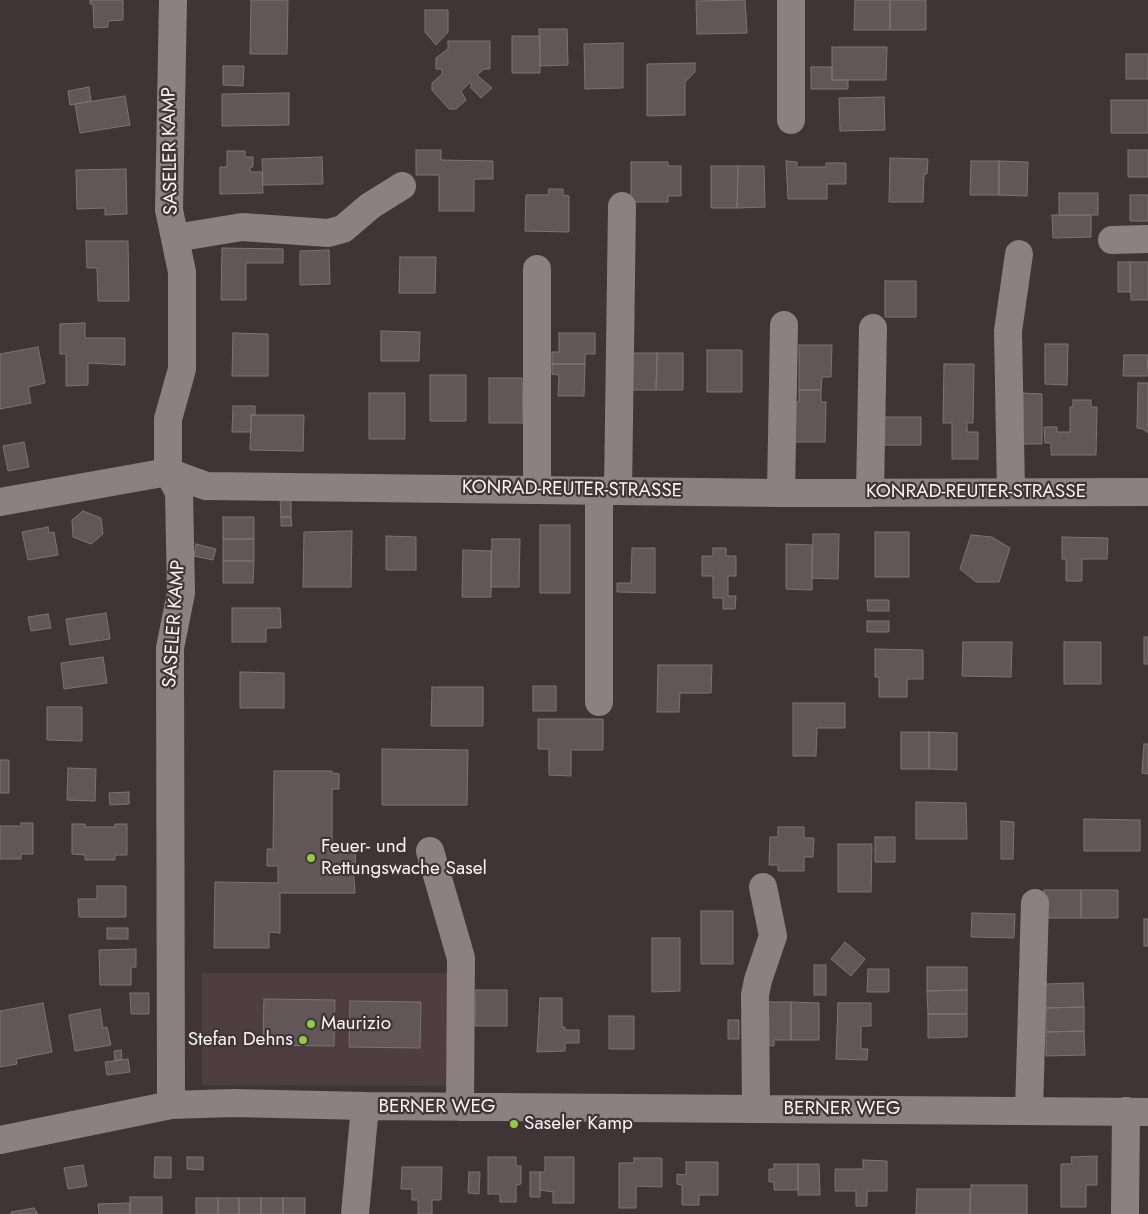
<!DOCTYPE html>
<style>
body{margin:0}
canvas{display:block;background:#3f3436}
</style>
<canvas width="1148" height="1214"></canvas>
<script>
const ctx = document.querySelector('canvas').getContext('2d');
ctx.lineJoin = 'round';
function fill(path, color) { ctx.fillStyle = color; ctx.fill(path, 'evenodd'); }
const toPath = rows => new Path2D(rows.map(r => 'M' + r).join(''));
function strokePath(path, color, width, dash) { ctx.strokeStyle = color; ctx.lineWidth = width; ctx.lineCap = dash ? 'butt' : 'round'; ctx.setLineDash(dash || []); ctx.stroke(path); }
function drawText(font, color, halo, rows, align = 'center') {
  ctx.font = font + ' Jost,sans-serif'; ctx.lineWidth = 4.5; ctx.setLineDash([]); ctx.textBaseline = 'middle'; ctx.strokeStyle = halo; ctx.fillStyle = color; for (const [text, x, y, turn = 0] of rows) {
    ctx.save(); ctx.translate(x, y); ctx.rotate((+turn || 0) * Math.PI / 180); ctx.textAlign = isNaN(turn) ? turn : align; if (halo) ctx.strokeText(text, 0, 0); ctx.fillText(text, 0, 0); ctx.restore();
  }
}
const built = toPath([
 [202,973,470,973,470,1086,202,1085]
]);
const building = toPath([
 [90,0,123,0,123,20,108,21,108,27,94,28,93,4,90,4,90,0],
 [251,0,288,0,287,54,250,54,251,0],
 [745,0,747,33,697,34,696,1,745,0],
 [855,0,890,0,890,30,854,30,855,0],
 [890,0,926,0,926,30,890,30,890,0],
 [425,10,448,10,448,32,436,45,425,32,425,10],
 [539,29,567,29,568,65,540,66,539,29],
 [512,36,540,36,540,73,512,73,512,36],
 [448,41,490,41,490,69,484,69,477,75,492,88,481,98,470,87,472,85,470,83,461,91,466,100,456,109,449,109,432,90,432,83,442,74,442,69,436,69,436,58,448,49,448,41],
 [623,43,623,88,585,89,584,44,623,43],
 [832,47,887,47,886,80,832,80,832,47],
 [1126,54,1148,54,1148,79,1126,79,1126,54],
 [695,63,695,72,685,82,685,115,647,116,647,64,695,63],
 [223,66,244,66,243,86,223,85,223,66],
 [811,67,832,67,832,80,848,80,848,89,811,89,811,67],
 [89,87,91,101,70,105,68,91,89,87],
 [289,93,289,125,222,126,222,94,289,93],
 [125,96,130,125,80,133,75,104,125,96],
 [884,97,885,130,840,131,839,98,884,97],
 [1111,100,1148,100,1148,133,1111,133,1111,100],
 [416,150,441,150,441,160,493,161,493,179,474,179,474,211,439,211,439,175,416,175,416,150],
 [1128,150,1148,150,1148,177,1128,177,1128,150],
 [227,151,245,151,245,157,253,157,253,167,250,167,250,172,262,172,263,193,220,194,220,167,227,167,227,151],
 [322,157,323,184,263,185,262,159,322,157],
 [890,158,928,159,927,174,924,174,923,202,889,202,890,158],
 [786,161,797,162,797,167,826,167,826,163,846,163,846,184,827,184,827,199,788,199,786,161],
 [971,161,999,161,999,195,970,195,971,161],
 [999,161,1028,162,1027,196,999,195,999,161],
 [631,162,668,162,668,166,681,166,681,196,668,196,668,202,631,202,631,162],
 [711,166,738,166,737,208,711,208,711,166],
 [738,166,764,166,765,207,737,208,738,166],
 [126,169,127,214,105,215,105,208,77,209,76,170,126,169],
 [549,189,563,189,563,195,569,196,569,232,525,231,526,195,548,195,549,189],
 [1059,193,1098,193,1098,215,1059,215,1059,193],
 [1130,195,1148,195,1148,221,1130,221,1130,195],
 [1052,215,1091,215,1091,237,1053,238,1052,215],
 [86,241,128,241,129,301,98,301,97,268,87,268,86,241],
 [222,248,283,249,283,263,246,263,246,300,221,300,222,248],
 [329,250,330,284,300,285,300,251,329,250],
 [400,257,436,257,435,293,399,293,400,257],
 [1118,262,1130,262,1130,292,1118,292,1118,262],
 [1130,262,1148,262,1148,300,1131,300,1130,262],
 [885,281,916,281,916,317,885,317,885,281],
 [85,323,85,338,125,338,125,365,88,363,88,385,66,386,66,354,60,354,60,324,85,323],
 [381,331,420,332,419,361,381,361,381,331],
 [233,333,268,334,268,376,232,376,233,333],
 [559,333,595,333,595,354,585,354,585,364,552,364,552,352,559,352,559,333],
 [1045,344,1068,344,1067,385,1045,384,1045,344],
 [799,345,832,345,831,377,822,377,821,390,799,390,799,345],
 [38,347,45,383,28,387,31,403,0,409,0,354,38,347],
 [707,350,742,350,742,392,707,392,707,350],
 [630,353,657,353,656,390,630,390,630,353],
 [657,353,683,353,683,390,656,390,657,353],
 [1124,355,1148,355,1147,376,1123,376,1124,355],
 [552,364,585,364,584,396,558,396,559,375,552,374,552,364],
 [944,364,974,364,973,423,967,423,967,432,978,432,978,459,952,459,952,423,943,423,944,364],
 [430,375,466,375,466,421,430,421,430,375],
 [489,378,522,378,523,423,489,423,489,378],
 [1138,383,1148,383,1148,433,1143,429,1137,428,1138,383],
 [799,390,821,390,821,402,826,402,825,442,789,442,789,402,799,402,799,390],
 [369,393,405,393,405,439,369,439,369,393],
 [1023,393,1042,394,1042,444,1023,444,1023,393],
 [1073,400,1091,400,1091,407,1097,407,1096,455,1051,455,1051,443,1045,443,1044,427,1057,427,1057,432,1070,432,1070,407,1073,407,1073,400],
 [233,406,255,406,255,415,251,415,251,432,232,432,233,406],
 [251,415,304,415,303,451,250,450,251,415],
 [880,417,921,417,921,445,879,445,880,417],
 [24,442,29,467,8,471,3,446,24,442],
 [280,497,291,497,291,517,281,517,280,497],
 [83,511,101,518,103,534,91,544,73,537,72,520,83,511],
 [223,517,254,517,254,539,223,539,223,517],
 [281,517,291,517,292,526,281,526,281,517],
 [540,525,570,525,570,593,540,593,540,525],
 [48,527,49,533,54,532,58,555,28,560,22,532,48,527],
 [352,531,351,587,303,587,304,532,352,531],
 [875,532,909,532,909,577,875,577,875,532],
 [813,534,839,534,838,579,812,578,813,534],
 [971,535,992,537,1010,548,999,582,976,582,960,569,971,535],
 [386,536,416,537,416,570,386,570,386,536],
 [1062,537,1108,538,1107,559,1082,559,1082,581,1066,581,1066,559,1062,559,1062,537],
 [223,539,254,539,254,561,223,561,223,539],
 [492,539,520,539,519,587,491,587,492,539],
 [196,544,216,549,213,560,194,556,196,544],
 [786,544,812,545,812,590,786,589,786,544],
 [632,548,655,548,655,593,617,592,617,583,631,583,632,548],
 [713,548,726,548,726,556,736,556,736,576,728,576,728,596,736,596,735,609,723,609,723,598,713,598,713,576,702,576,702,556,713,556,713,548],
 [463,550,491,551,491,597,462,597,463,550],
 [223,561,254,561,253,583,223,583,223,561],
 [867,600,889,600,889,611,868,611,867,600],
 [232,608,280,608,281,628,266,628,266,642,232,642,232,608],
 [106,613,110,639,70,645,66,619,106,613],
 [48,614,51,628,31,631,28,617,48,614],
 [867,621,889,621,889,632,867,632,867,621],
 [1144,637,1148,637,1148,664,1144,664,1144,637],
 [963,642,1012,642,1011,677,962,676,963,642],
 [1064,642,1101,642,1101,684,1064,684,1064,642],
 [875,649,923,650,923,679,907,679,907,697,879,697,879,677,875,677,875,649],
 [103,657,107,683,64,689,61,663,103,657],
 [658,665,712,665,711,693,680,693,679,712,657,712,658,665],
 [240,672,284,673,284,708,240,708,240,672],
 [533,686,556,686,556,711,533,711,533,686],
 [432,687,483,687,483,726,431,726,432,687],
 [793,703,845,703,845,728,817,728,816,756,793,756,793,703],
 [47,707,82,707,82,741,47,740,47,707],
 [538,719,603,719,603,750,571,750,571,776,549,775,549,749,538,749,538,719],
 [901,732,929,732,929,769,901,769,901,732],
 [929,732,957,733,957,770,929,769,929,732],
 [1144,744,1148,744,1148,774,1142,773,1144,744],
 [382,749,468,750,467,805,382,805,382,749],
 [0,760,9,760,9,793,0,793,0,760],
 [68,768,96,769,95,801,67,800,68,768],
 [274,771,332,771,332,773,339,774,339,789,332,789,332,847,345,850,345,847,356,847,355,866,353,866,355,893,280,893,280,933,269,932,269,948,214,948,215,882,278,883,278,866,267,866,267,849,273,849,274,771],
 [129,792,129,804,110,805,109,793,129,792],
 [916,802,966,803,967,839,916,839,916,802],
 [1084,819,1140,820,1140,851,1084,851,1084,819],
 [1001,821,1014,822,1013,859,1001,859,1001,821],
 [21,823,33,823,33,854,21,854,21,859,0,859,0,826,21,826,21,823],
 [72,824,85,824,85,827,115,827,115,824,127,824,127,855,115,855,115,860,85,860,85,855,72,854,72,824],
 [778,827,804,827,804,838,814,838,813,857,804,857,804,871,778,871,778,865,769,865,770,837,778,837,778,827],
 [875,837,895,837,895,862,875,862,875,837],
 [838,844,872,844,871,892,838,892,838,844],
 [97,886,126,886,126,917,79,917,78,899,97,899,97,886],
 [1044,890,1081,890,1081,918,1044,918,1044,890],
 [1081,890,1118,890,1118,918,1081,918,1081,890],
 [701,911,733,911,733,964,701,964,701,911],
 [972,913,1015,914,1014,938,971,937,972,913],
 [1144,919,1148,919,1148,946,1144,946,1144,919],
 [107,928,128,928,128,939,107,939,107,928],
 [652,938,680,938,680,991,652,992,652,938],
 [845,942,865,959,851,976,831,959,845,942],
 [136,949,136,967,131,967,131,985,100,985,99,950,136,949],
 [814,965,826,965,826,995,814,995,814,965],
 [927,967,967,967,967,990,927,991,927,967],
 [868,969,889,969,889,992,867,992,868,969],
 [1083,983,1084,1007,1046,1008,1045,984,1083,983],
 [476,990,507,990,507,1026,475,1026,476,990],
 [967,990,967,1014,928,1014,927,991,967,990],
 [130,993,149,993,149,1014,131,1014,130,993],
 [540,998,562,998,562,1027,565,1027,565,1030,579,1030,579,1043,565,1043,565,1051,537,1052,540,998],
 [264,999,335,1000,334,1046,263,1045,264,999],
 [350,1001,421,1002,420,1048,349,1047,350,1001],
 [764,1002,791,1002,791,1040,774,1040,774,1046,764,1045,764,1002],
 [791,1002,819,1003,819,1040,791,1040,791,1002],
 [43,1003,52,1052,16,1059,17,1064,0,1067,0,1011,43,1003],
 [838,1003,871,1003,871,1026,861,1026,861,1049,868,1049,867,1060,836,1059,838,1003],
 [1084,1007,1084,1031,1046,1032,1046,1008,1084,1007],
 [100,1009,103,1028,107,1027,111,1045,75,1051,69,1015,100,1009],
 [928,1014,967,1014,967,1037,928,1038,928,1014],
 [609,1016,634,1016,634,1049,609,1049,609,1016],
 [728,1020,739,1020,739,1039,728,1039,728,1020],
 [1084,1031,1085,1055,1046,1056,1046,1032,1084,1031],
 [121,1050,122,1060,115,1060,114,1051,121,1050],
 [128,1059,130,1072,107,1075,105,1062,128,1059],
 [1097,1156,1097,1185,1086,1185,1086,1207,1061,1207,1061,1164,1072,1164,1071,1157,1097,1156],
 [155,1157,171,1157,171,1178,154,1178,155,1157],
 [187,1157,203,1157,203,1170,187,1169,187,1157],
 [488,1157,516,1157,516,1166,521,1166,521,1184,516,1185,516,1202,500,1202,500,1194,488,1194,488,1157],
 [545,1157,574,1157,574,1203,553,1203,553,1192,540,1190,540,1172,545,1172,545,1157],
 [634,1158,662,1158,662,1187,636,1186,636,1208,619,1208,619,1163,634,1163,634,1158],
 [863,1160,887,1161,887,1191,867,1191,867,1206,856,1206,856,1191,835,1191,835,1169,863,1169,863,1160],
 [686,1162,718,1162,718,1195,699,1195,699,1205,682,1205,682,1185,677,1184,677,1174,686,1175,686,1162],
 [774,1164,798,1164,798,1190,774,1190,774,1182,769,1182,769,1169,774,1169,774,1164],
 [798,1164,819,1164,820,1195,798,1195,798,1164],
 [83,1165,87,1186,68,1189,64,1168,83,1165],
 [402,1167,442,1167,441,1200,432,1200,432,1214,418,1214,418,1200,412,1200,412,1189,401,1189,402,1167],
 [469,1172,480,1172,479,1194,468,1193,469,1172],
 [530,1172,540,1172,540,1197,530,1197,530,1172],
 [971,1185,1027,1185,1027,1214,970,1214,971,1185],
 [917,1189,970,1189,970,1214,916,1214,917,1189],
 [130,1197,162,1197,162,1214,130,1214,130,1197],
 [196,1198,218,1198,218,1214,196,1214,196,1198],
 [218,1198,239,1198,239,1214,218,1214,218,1198],
 [239,1198,261,1198,261,1214,239,1214,239,1198],
 [261,1198,283,1198,283,1214,261,1214,261,1198],
 [283,1198,305,1198,305,1214,283,1214,283,1198],
 [130,1203,130,1214,99,1214,98,1204,130,1203],
 [34,1208,38,1214,11,1214,11,1212,34,1208]
]);
const minor = toPath([
 [791,120,791,0],
 [175,238,242,227,328,233,343,229,370,206,402,186],
 [1112,240,1148,239],
 [537,490,537,269],
 [599,491,599,702],
 [618,491,622,206],
 [1011,492,1008,331,1019,254],
 [781,493,784,325],
 [870,493,873,328],
 [0,502,168,472,206,486,781,493,1148,492],
 [430,851,461,958,460,1107],
 [171,1105,170,648,181,593,179,492,168,472,168,419,182,369,182,272,169,210,173,0],
 [756,1109,755,995,758,980,773,936,763,887],
 [1029,1111,1035,903],
 [0,1140,171,1105,233,1103,365,1106,1148,1112],
 [355,1214,365,1106],
 [1125,1214,1126,1111]
]);
const markers = [
 [311,858,5,"#90cd40"],
 [311,1024,5,"#90cd40"],
 [303,1040,5,"#90cd40"],
 [514,1124,5,"#90cd40"]
];
const streetNames = [
 ["SASELER KAMP",171,151,-91],
 ["KONRAD-REUTER-STRASSE",572,490,1],
 ["KONRAD-REUTER-STRASSE",976,492],
 ["SASELER KAMP",175,624,-86],
 ["BERNER WEG",437,1107],
 ["BERNER WEG",842,1109]
];
const poiNames = [
 ["Feuer- und",321,847],
 ["Rettungswache Sasel",321,869],
 ["Maurizio",321,1024],
 ["Stefan Dehns",293,1040,"right"],
 ["Saseler Kamp",524,1124]
];
fill(built, '#4e3d41');
fill(building, '#625658');
strokePath(building, '#7f7275', 1);
strokePath(minor, '#8c8082', 28);
for (const [x, y, r, color] of markers) { const dot = new Path2D(); dot.arc(x, y, r, 0, 2 * Math.PI); ctx.fillStyle = color; ctx.fill(dot); strokePath(dot, '#3f3436', 2); }
drawText('19px', '#faf2f4', '#3f3436', streetNames);
drawText('19px', '#faf2f4', '#3f3436', poiNames, 'left');
</script>
